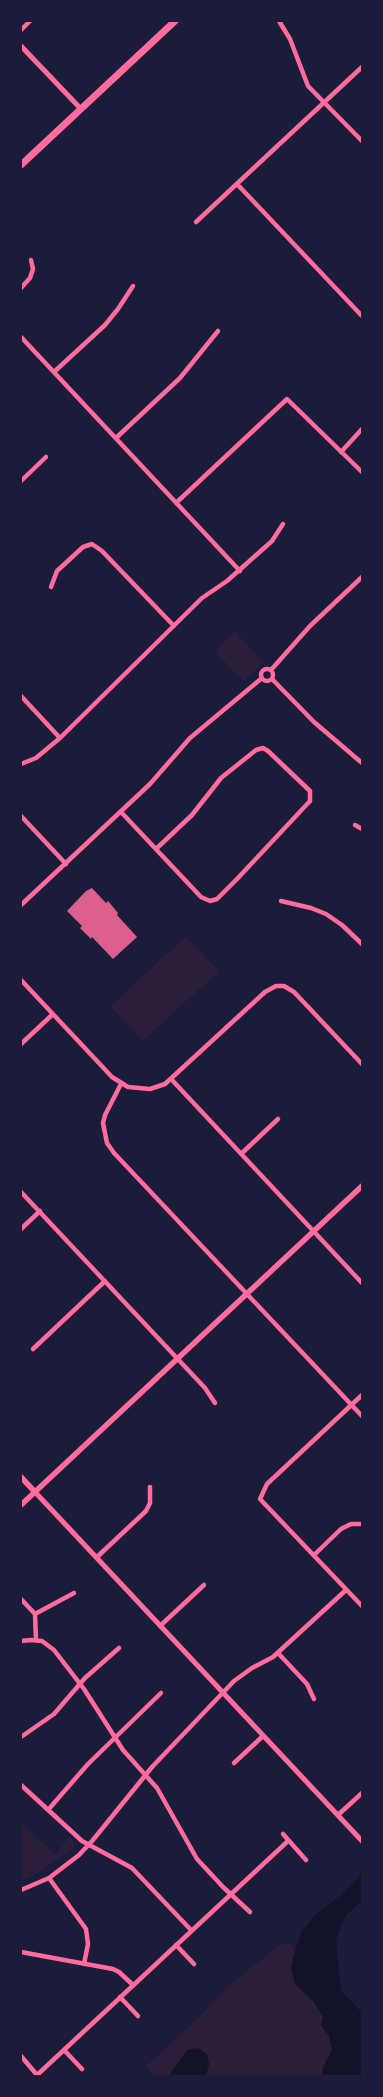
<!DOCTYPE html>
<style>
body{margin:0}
#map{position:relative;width:383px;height:2097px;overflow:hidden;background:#1b1b3a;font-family:"Public Sans",sans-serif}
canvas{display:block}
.frame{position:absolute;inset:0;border:22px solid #1b1b3a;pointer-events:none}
</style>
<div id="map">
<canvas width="383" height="2097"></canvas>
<div class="frame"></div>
</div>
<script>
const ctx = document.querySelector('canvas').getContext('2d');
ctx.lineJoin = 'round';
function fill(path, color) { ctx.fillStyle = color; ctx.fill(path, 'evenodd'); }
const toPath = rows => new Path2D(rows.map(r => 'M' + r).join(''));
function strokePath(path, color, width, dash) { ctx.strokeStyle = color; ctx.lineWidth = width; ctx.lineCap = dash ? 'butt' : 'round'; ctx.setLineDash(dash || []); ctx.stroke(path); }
const green = toPath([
 [235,631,264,662,243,681,215,651],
 [186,936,219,971,143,1041,110,1006],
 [21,1822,55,1855,69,1837,77,1845,38,1873,21,1881],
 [290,1943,362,2026,362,2076,153,2076,146,2066,199,2017,224,1990,279,1945]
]);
const water = toPath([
 [362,1873,362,1901,345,1916,336,1940,340,1984,342,1992,362,2013,362,2076,322,2076,323,2067,332,2050,329,2036,321,2025,323,2017,314,2002,295,1984,291,1968,294,1955,301,1932,318,1912,337,1898],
 [198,2048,207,2054,209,2064,206,2076,171,2076,170,2074,187,2050]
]);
const building = toPath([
 [92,888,106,903,108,901,118,913,117,915,137,937,113,959,92,937,91,939,80,928,82,926,67,911,86,891]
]);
const minor = toPath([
 [279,21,290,39,308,86,362,141],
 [21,30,30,21],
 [237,184,362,316],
 [196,222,362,67],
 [21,288,30,278,33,269,31,260],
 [21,337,240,571],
 [54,372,105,325,118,309,133,286],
 [116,438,180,378,218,331],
 [341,452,362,429],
 [21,481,46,457],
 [176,503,287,399,362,472],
 [51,587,57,571,83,547,92,544,102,551,174,626],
 '261 675a6 6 0 1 1 12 0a6 6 0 1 1-12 0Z',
 [271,670,310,626,362,577],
 [272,679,314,722,362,763],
 [21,696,60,738],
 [21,764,36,758,60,738,202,598,227,581,272,541,283,524],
 [121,812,201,897,210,901,217,899,237,879,310,801,310,791,268,751,263,748,256,750,221,778,192,815,156,849],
 [21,816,66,864],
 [355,825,362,829],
 [281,901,311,908,326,914,342,925,362,944],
 [21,905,150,784,190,738,262,678],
 [21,980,112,1077,128,1087,150,1089,165,1084,265,992,276,986,284,986,294,992,362,1064],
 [21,1044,53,1014],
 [172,1080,362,1283],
 [121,1084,105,1115,103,1123,107,1143,114,1153,362,1416],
 [241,1154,278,1119],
 [21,1192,205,1388,215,1403],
 [21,1229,40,1211],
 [33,1349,105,1281],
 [362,1395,267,1484,260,1499,362,1606],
 [314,1555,341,1529,351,1524,362,1524],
 [97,1557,146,1511,150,1503,150,1487],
 [21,1599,35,1614,36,1640],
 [35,1614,74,1593],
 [160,1626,204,1585],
 [21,1641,31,1640,42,1641,54,1650,84,1689,123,1750,157,1788,197,1859,223,1887,250,1912],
 [278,1653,307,1684,314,1699],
 [21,1737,54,1714,85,1678,119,1648],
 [234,1763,263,1736],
 [21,1785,82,1841,132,1868,191,1930],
 [48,1810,88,1764,161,1693],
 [338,1815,362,1793],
 [283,1834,306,1860],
 [49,1878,86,1929,88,1944,84,1964],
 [21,1890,49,1878,79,1855,93,1840,152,1767,234,1681,252,1668,273,1657,346,1590],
 [176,1945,194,1964],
 [21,1952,113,1969,119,1972,133,1985],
 [120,1997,138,2016],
 [64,2050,82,2069],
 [21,2056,37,2075],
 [36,2076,288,1841]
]);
const tertiary = toPath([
 [21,46,81,109],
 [35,1492,362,1841]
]);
const secondary = toPath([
 [21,1477,35,1492],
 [21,1505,362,1186]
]);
const primary = toPath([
 [21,165,175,21]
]);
fill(green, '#2a1e3b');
fill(water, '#12122b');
fill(building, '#dd5f8e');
strokePath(minor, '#ff6b9d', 4.5);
strokePath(tertiary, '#ff6b9d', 5);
strokePath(secondary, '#ff6b9d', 5.5);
strokePath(primary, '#ff6b9d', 7);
</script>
